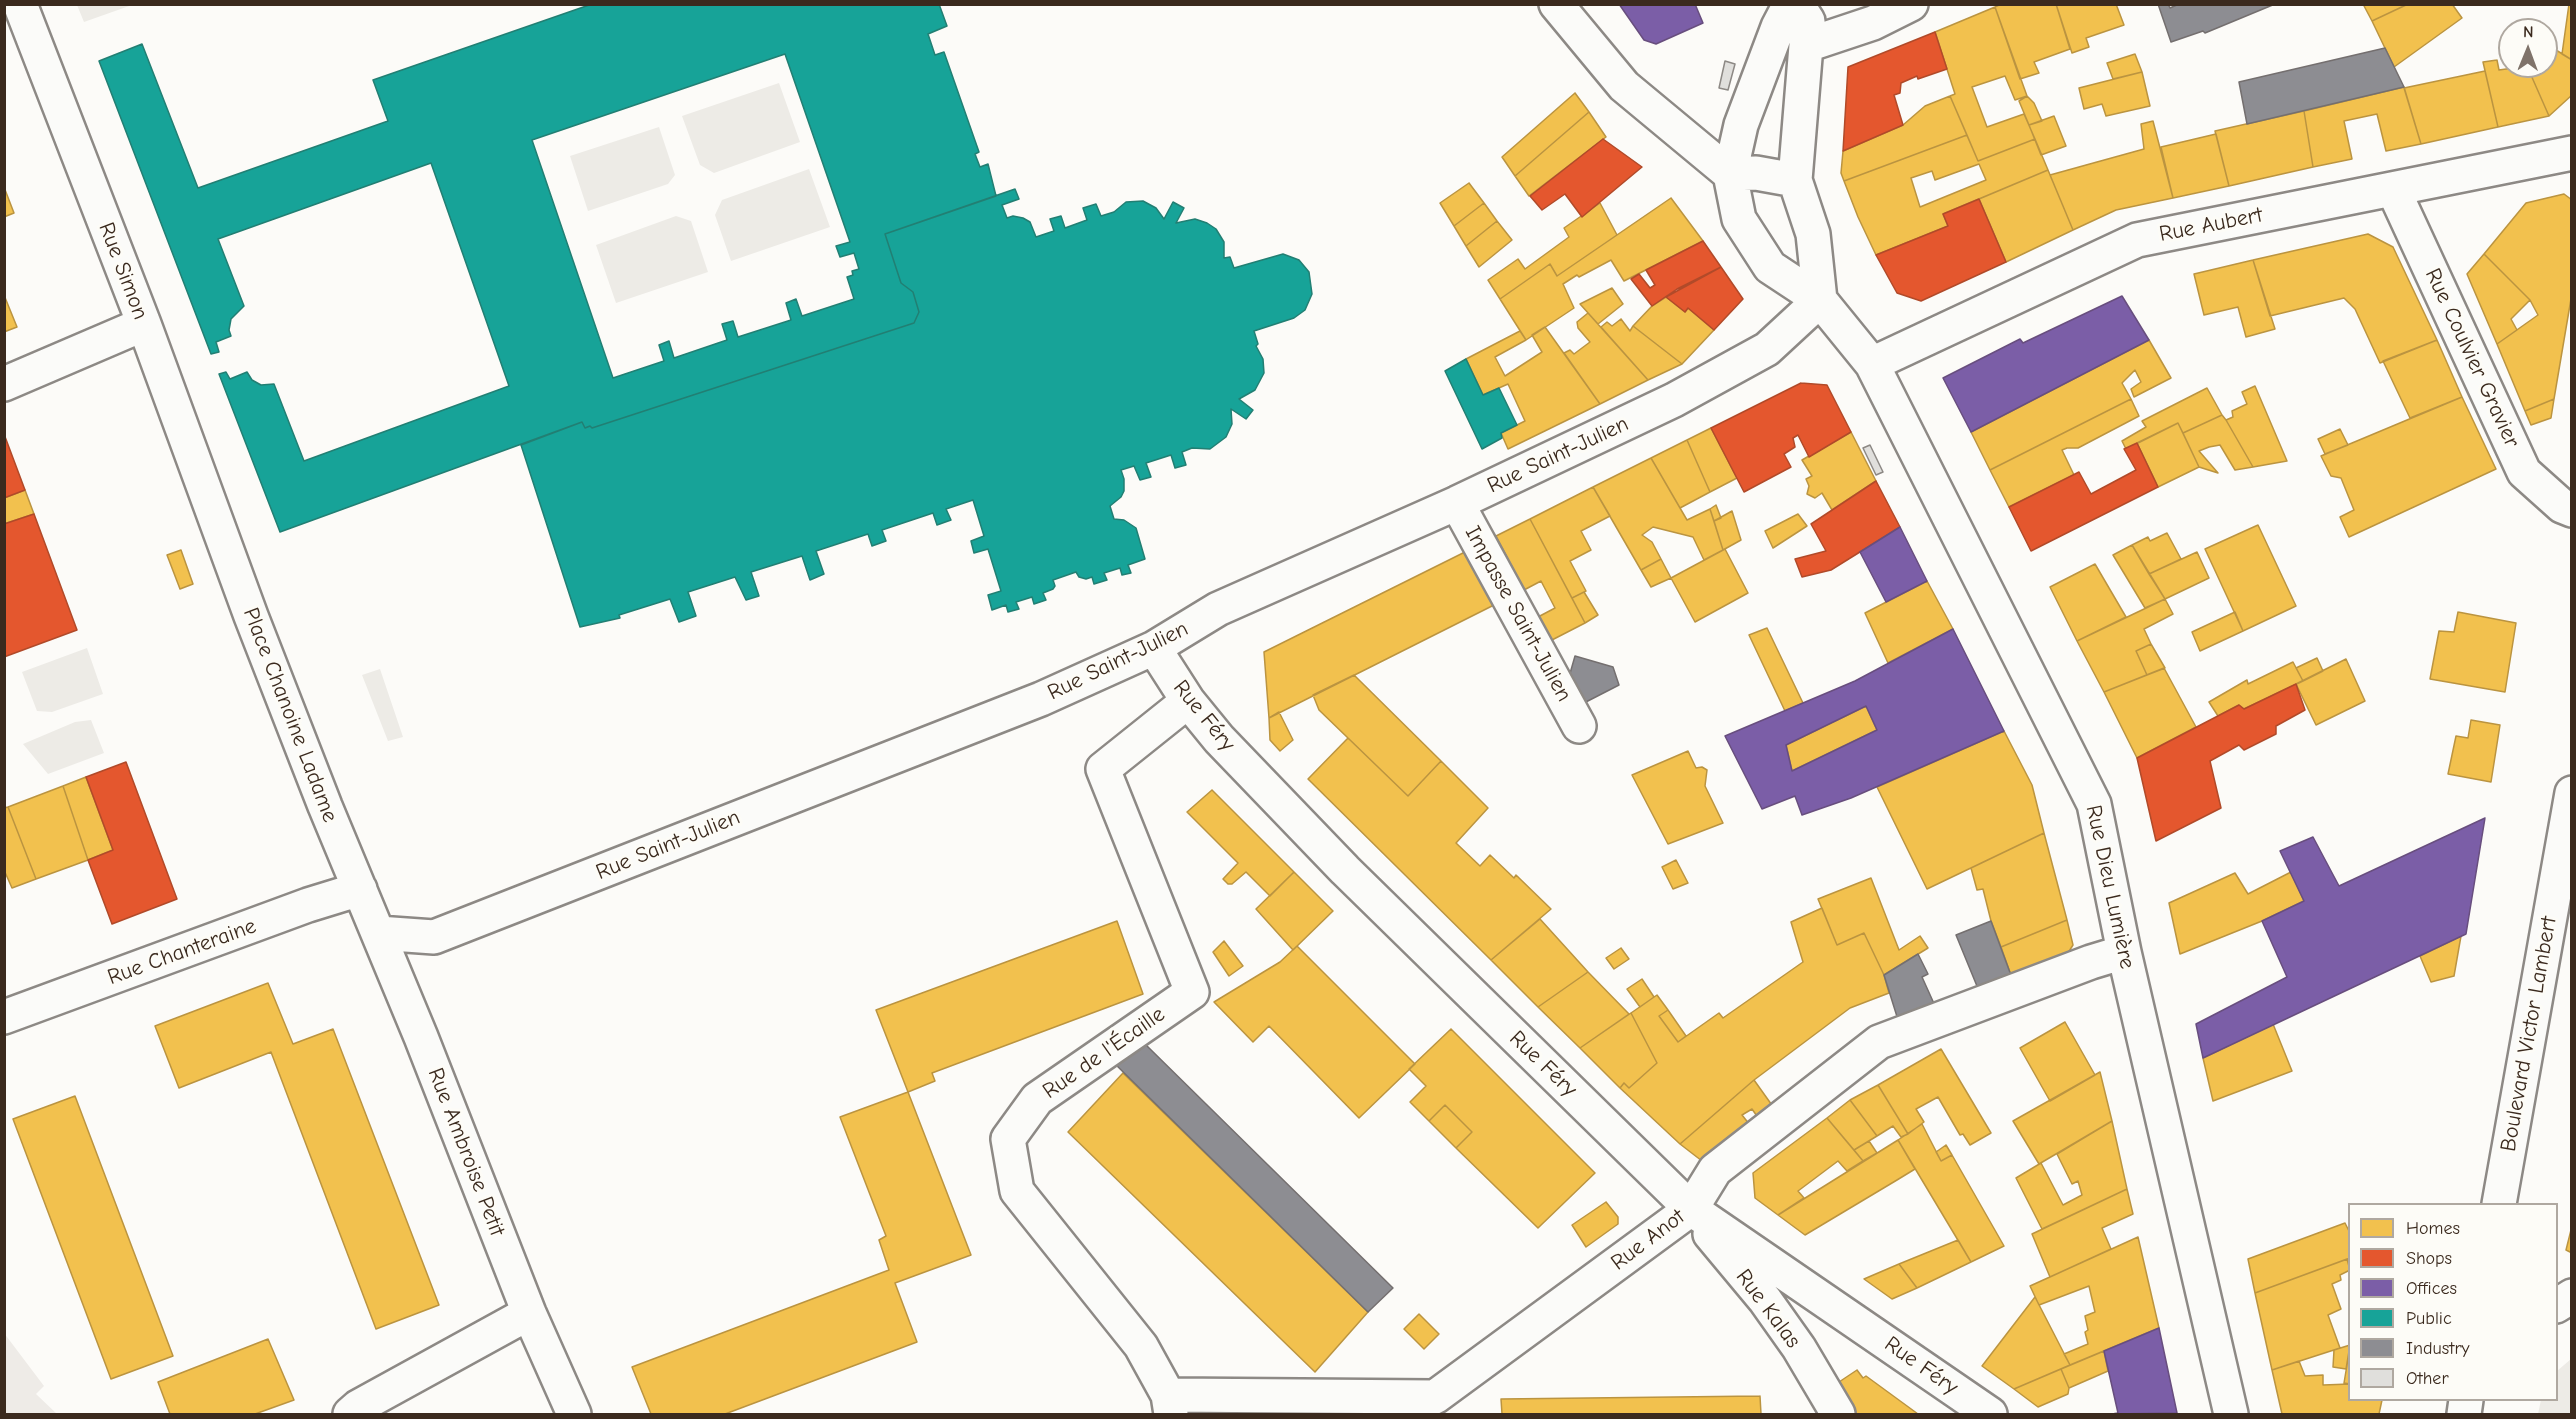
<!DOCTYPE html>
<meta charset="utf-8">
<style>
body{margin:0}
#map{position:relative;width:2576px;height:1419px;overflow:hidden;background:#fcfbf8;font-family:"Comic Neue",sans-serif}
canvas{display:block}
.frame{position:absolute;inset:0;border:6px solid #3b2a1e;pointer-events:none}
.legend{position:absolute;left:2348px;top:1203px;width:210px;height:198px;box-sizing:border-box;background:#fdfcf7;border:2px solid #afa8a0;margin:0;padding:8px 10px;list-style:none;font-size:18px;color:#3b2a1e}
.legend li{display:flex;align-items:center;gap:12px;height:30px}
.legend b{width:30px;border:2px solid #afa8a0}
.north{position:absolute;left:2498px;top:18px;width:60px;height:60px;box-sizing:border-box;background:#fdfcf7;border:2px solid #afa8a0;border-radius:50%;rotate:1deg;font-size:16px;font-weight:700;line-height:24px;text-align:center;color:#3b2a1e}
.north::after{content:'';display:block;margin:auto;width:21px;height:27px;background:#7f736a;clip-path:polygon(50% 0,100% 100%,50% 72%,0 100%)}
</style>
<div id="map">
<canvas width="2576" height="1419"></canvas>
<div class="frame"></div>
<ul class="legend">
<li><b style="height:16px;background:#f2c14e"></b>Homes</li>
<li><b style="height:16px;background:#e4572e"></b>Shops</li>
<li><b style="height:16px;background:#7b5ea7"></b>Offices</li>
<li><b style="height:16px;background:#17a398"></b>Public</li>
<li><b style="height:16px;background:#8d8d92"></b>Industry</li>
<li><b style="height:16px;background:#e0dfdc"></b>Other</li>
</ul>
<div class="north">N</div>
</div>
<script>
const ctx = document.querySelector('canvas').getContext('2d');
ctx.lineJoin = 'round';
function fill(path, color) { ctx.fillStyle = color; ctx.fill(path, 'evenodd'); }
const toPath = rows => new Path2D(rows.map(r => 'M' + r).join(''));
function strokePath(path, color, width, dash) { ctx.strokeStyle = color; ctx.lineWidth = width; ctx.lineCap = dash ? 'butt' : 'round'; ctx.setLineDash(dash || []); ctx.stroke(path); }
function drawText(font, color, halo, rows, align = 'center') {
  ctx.font = font + ' "Comic Neue",sans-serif'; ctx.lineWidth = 6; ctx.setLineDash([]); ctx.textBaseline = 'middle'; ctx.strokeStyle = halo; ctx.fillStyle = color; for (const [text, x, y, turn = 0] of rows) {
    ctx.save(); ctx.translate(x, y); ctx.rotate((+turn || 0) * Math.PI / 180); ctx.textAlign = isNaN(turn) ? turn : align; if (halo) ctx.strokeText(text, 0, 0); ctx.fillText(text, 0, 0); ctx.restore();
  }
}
const built = toPath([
 [4,1333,44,1386,36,1394,57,1414,5,1414]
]);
const green = toPath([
 [77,5,132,5,84,22],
 [779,83,800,142,714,173,700,165,682,116],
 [659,127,675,175,668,184,588,211,570,156],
 [809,169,830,227,731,261,715,215,722,200],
 [676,216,691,221,708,272,616,303,596,245],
 [87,648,103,694,52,712,37,711,22,672],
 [380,669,403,737,388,741,362,675],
 [91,720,104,753,48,774,23,744,75,722],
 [2571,1359,2571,1414,2538,1414,2541,1400,2556,1400,2557,1371]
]);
const homes = toPath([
 [2001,4,2056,4,2070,49,2034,62,2039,73,2020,79,1995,7,2001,4],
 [2056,4,2116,4,2124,25,2086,38,2089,47,2072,53,2056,4],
 [2363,4,2406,4,2406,5,2372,21,2363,4],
 [2415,4,2452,4,2462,18,2394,67,2372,21,2406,5,2415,4],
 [2569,4,2572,4,2572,60,2562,54,2569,4],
 [1995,7,2027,96,2015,100,2005,76,1972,87,1987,127,2024,114,2035,139,1978,161,1950,96,1955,94,1935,32,1995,7],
 [2548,45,2572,60,2572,95,2549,116,2527,66,2546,66,2546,47,2548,45],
 [2135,54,2142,72,2113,79,2107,63,2135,54],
 [2497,60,2499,70,2527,66,2549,116,2498,127,2483,62,2497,60],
 [2485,71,2498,127,2421,144,2404,88,2485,71],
 [2142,72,2150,106,2106,116,2102,104,2084,109,2079,88,2142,72],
 [2404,87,2421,144,2386,151,2377,114,2344,121,2352,159,2313,167,2304,111,2404,87],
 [1575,93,1589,112,1515,176,1502,157,1575,93],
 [1950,96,1967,135,1844,181,1841,173,1843,151,1903,125,1925,106,1950,96],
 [2027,96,2034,103,2042,121,2029,125,2019,101,2027,96],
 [2304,111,2313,167,2229,186,2215,131,2304,111],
 [1589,112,1606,137,1529,196,1515,176,1589,112],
 [2054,116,2066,146,2041,155,2029,125,2054,116],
 [2153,121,2173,198,2116,210,2073,230,2050,175,2144,149,2141,124,2153,121],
 [2216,134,2229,186,2173,198,2161,147,2216,134],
 [1967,135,1978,161,2035,139,2048,170,1943,214,1948,226,1876,255,1858,217,1844,181,1967,135],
 [1979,164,1986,180,1920,207,1911,178,1932,171,1935,180,1979,164],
 [2048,170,2073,230,2006,262,1979,199,2048,170],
 [1469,183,1484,203,1454,226,1440,203,1469,183],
 [4,187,14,213,4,217,4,187],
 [2564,194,2572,200,2572,293,2554,399,2525,411,2497,344,2538,315,2530,300,2484,254,2526,203,2564,194],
 [1671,198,1703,241,1624,281,1611,260,1579,277,1577,275,1563,284,1574,308,1526,340,1500,299,1550,264,1557,276,1671,198],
 [1484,203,1497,221,1466,246,1454,226,1484,203],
 [1600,203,1617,235,1557,276,1550,264,1500,299,1488,280,1518,259,1525,269,1569,237,1564,228,1600,203],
 [1497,221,1512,240,1479,267,1466,246,1497,221],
 [2368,234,2393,247,2437,340,2380,363,2355,309,2344,298,2270,316,2253,260,2368,234],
 [2484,254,2530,300,2511,319,2517,330,2497,344,2467,274,2484,254],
 [2253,260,2275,329,2246,337,2238,307,2204,315,2194,274,2253,260],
 [1612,288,1623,304,1598,324,1580,304,1612,288],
 [4,295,17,327,4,332,4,295],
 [1666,297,1685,312,1688,308,1714,330,1682,364,1633,326,1652,306,1666,297],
 [1588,313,1648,380,1600,404,1564,353,1570,350,1574,354,1590,342,1578,328,1577,322,1588,313],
 [1621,319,1630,331,1633,326,1682,364,1648,380,1601,327,1607,322,1612,326,1621,319],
 [1545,327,1600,404,1508,449,1501,433,1525,421,1508,384,1483,395,1466,359,1520,331,1526,340,1495,357,1505,376,1542,352,1532,335,1545,327],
 [2149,340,2171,378,2134,397,2131,389,2141,382,2135,370,2122,383,2131,399,1990,470,1971,432,2149,340],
 [2437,340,2462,397,2410,418,2383,361,2437,340],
 [2255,386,2287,461,2253,467,2226,420,2233,417,2232,411,2247,404,2242,392,2255,386],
 [2207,388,2222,415,2183,433,2178,423,2126,449,2122,441,2146,427,2142,421,2207,388],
 [2462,397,2496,469,2349,537,2340,517,2354,510,2341,478,2331,476,2321,456,2462,397],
 [2131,399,2139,416,2078,448,2067,448,2062,450,2074,475,2009,507,1990,470,2131,399],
 [2554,399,2551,418,2531,425,2525,411,2554,399],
 [2222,415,2226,420,2253,467,2235,470,2220,445,2209,447,2199,451,2218,473,2199,467,2183,433,2222,415],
 [2178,423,2199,467,2158,487,2137,443,2178,423],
 [1711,428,1737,478,1710,492,1687,440,1711,428],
 [2340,429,2348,445,2325,454,2318,439,2340,429],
 [1851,432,1876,481,1832,510,1822,493,1815,498,1807,494,1809,486,1806,479,1812,476,1802,460,1851,432],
 [1687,440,1710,492,1680,508,1651,458,1687,440],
 [1651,458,1687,520,1710,509,1723,550,1704,560,1693,537,1653,527,1642,535,1652,542,1661,559,1641,570,1593,487,1651,458],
 [1593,487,1610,516,1581,531,1591,550,1570,561,1586,591,1572,598,1530,519,1593,487],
 [25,490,34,514,4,524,4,498,25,490],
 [1716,505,1721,518,1714,521,1710,509,1716,505],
 [1732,511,1741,540,1723,550,1714,521,1732,511],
 [1798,514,1807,526,1773,548,1765,531,1798,514],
 [1530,519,1585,623,1550,641,1538,617,1555,608,1541,581,1524,590,1496,536,1530,519],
 [2258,525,2296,606,2243,631,2205,549,2258,525],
 [2167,533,2181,559,2149,574,2132,545,2148,537,2150,541,2167,533],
 [2132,545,2165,599,2145,608,2113,555,2132,545],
 [1725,549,1748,593,1695,622,1671,578,1725,549],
 [181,550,193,584,180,589,167,555,181,550],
 [1469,550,1496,604,1269,718,1264,652,1469,550],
 [2197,552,2209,578,2165,599,2149,574,2197,552],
 [1661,559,1671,578,1651,587,1641,570,1661,559],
 [2095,564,2126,617,2077,641,2050,587,2095,564],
 [1927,581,1953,629,1888,663,1865,613,1927,581],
 [1584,592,1598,615,1585,623,1572,598,1584,592],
 [2165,599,2173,614,2144,629,2151,644,2136,651,2147,675,2104,692,2077,641,2165,599],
 [2235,612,2243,631,2200,651,2192,632,2235,612],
 [2458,612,2516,623,2505,692,2430,679,2439,631,2454,632,2458,612],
 [1767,628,1803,703,1785,711,1749,635,1767,628],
 [2151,644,2165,668,2147,675,2136,651,2151,644],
 [2317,658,2323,671,2303,681,2296,668,2317,658],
 [2346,659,2365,701,2316,725,2296,684,2346,659],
 [2293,662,2303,681,2244,709,2239,705,2218,716,2209,702,2247,680,2248,684,2293,662],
 [2164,668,2196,727,2137,758,2104,692,2164,668],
 [1354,675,1441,761,1408,796,1319,710,1313,695,1354,675],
 [1866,706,1877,730,1792,771,1786,745,1866,706],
 [1279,712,1293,740,1280,751,1270,740,1269,718,1279,712],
 [2471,720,2500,725,2491,782,2448,774,2456,736,2468,738,2471,720],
 [2004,731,2032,785,2044,833,1927,889,1877,787,2004,731],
 [1348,738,1408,796,1441,761,1488,808,1456,843,1480,866,1490,855,1514,878,1516,875,1551,909,1491,960,1308,779,1348,738],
 [1688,751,1696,768,1702,767,1707,770,1705,786,1723,823,1668,844,1632,775,1688,751],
 [86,777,113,850,88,860,63,786,86,777],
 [63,786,88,860,36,879,8,807,63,786],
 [1212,790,1294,872,1270,896,1246,872,1232,884,1228,884,1223,879,1238,863,1187,812,1212,790],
 [8,807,36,879,12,888,4,870,4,808,8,807],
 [2044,833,2067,920,2001,947,1991,921,1983,889,1977,890,1971,868,2044,833],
 [1676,860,1688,883,1673,889,1662,867,1676,860],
 [1294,872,1333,911,1293,950,1256,909,1294,872],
 [2291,872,2304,901,2262,921,2180,954,2169,903,2235,873,2248,894,2291,872],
 [1871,878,1899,950,1920,936,1928,948,1884,975,1864,933,1837,945,1818,899,1871,878],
 [1822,908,1837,945,1864,933,1884,975,1889,993,1850,1008,1754,1080,1680,1144,1620,1088,1624,1083,1629,1088,1657,1063,1631,1013,1657,995,1668,1010,1659,1016,1678,1042,1719,1013,1723,1018,1803,962,1791,922,1822,908],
 [1540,919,1588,972,1538,1007,1491,960,1540,919],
 [2067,920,2073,945,2066,956,2012,978,2001,947,2067,920],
 [1117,921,1143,994,932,1073,935,1081,908,1092,876,1010,1117,921],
 [2461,936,2454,976,2431,982,2420,956,2461,936],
 [1224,941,1243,966,1229,976,1213,952,1224,941],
 [1297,946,1415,1064,1359,1118,1269,1026,1253,1042,1214,1002,1280,962,1297,946],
 [1621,948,1629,959,1614,969,1606,958,1621,948],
 [1588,972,1629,1014,1580,1048,1538,1007,1588,972],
 [1642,979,1654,997,1640,1007,1627,989,1642,979],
 [268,983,293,1044,333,1029,439,1305,376,1329,271,1052,179,1088,155,1026,268,983],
 [1668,1010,1686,1036,1678,1042,1659,1016,1668,1010],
 [1631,1013,1657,1063,1629,1088,1624,1083,1620,1088,1580,1048,1631,1013],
 [2065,1022,2095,1075,2050,1101,2020,1048,2065,1022],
 [2273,1024,2292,1071,2213,1101,2203,1058,2273,1024],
 [1451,1029,1595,1173,1538,1228,1456,1148,1472,1132,1445,1105,1429,1121,1410,1102,1426,1086,1409,1069,1451,1029],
 [1941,1049,1991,1133,1970,1145,1963,1134,1960,1135,1938,1097,1916,1109,1924,1122,1908,1134,1878,1085,1941,1049],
 [2100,1072,2112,1121,2039,1164,2013,1121,2100,1072],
 [1123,1073,1368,1312,1315,1372,1068,1132,1123,1073],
 [1754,1080,1774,1108,1759,1119,1752,1109,1742,1115,1750,1125,1702,1161,1680,1144,1754,1080],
 [1878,1085,1908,1134,1901,1137,1893,1126,1877,1136,1850,1100,1878,1085],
 [908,1092,971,1255,895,1283,917,1342,725,1414,651,1414,632,1367,889,1270,879,1240,886,1236,840,1117,908,1092],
 [75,1096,173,1356,111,1379,13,1119,75,1096],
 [1850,1100,1877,1136,1854,1150,1827,1118,1850,1100],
 [1445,1105,1472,1132,1456,1148,1429,1121,1445,1105],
 [1827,1118,1863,1161,1847,1171,1838,1161,1798,1191,1804,1198,1778,1215,1755,1198,1753,1173,1827,1118],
 [2112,1121,2127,1189,2042,1229,2016,1178,2041,1163,2063,1205,2082,1195,2078,1181,2072,1184,2057,1154,2112,1121],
 [1922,1124,1941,1161,1952,1155,2004,1246,1971,1262,1898,1140,1922,1124],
 [1898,1140,1915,1169,1897,1180,1805,1235,1778,1215,1898,1140],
 [1869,1141,1877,1153,1863,1161,1854,1150,1869,1141],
 [1946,1145,1952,1155,1941,1161,1936,1152,1946,1145],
 [2127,1189,2133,1214,2102,1228,2111,1249,2050,1277,2032,1234,2127,1189],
 [1606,1202,1618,1217,1618,1224,1586,1247,1572,1225,1606,1202],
 [2345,1223,2350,1233,2350,1258,2255,1293,2248,1259,2345,1223],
 [2572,1226,2572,1253,2566,1250,2572,1226],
 [2138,1237,2159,1328,2070,1365,2064,1354,2088,1344,2085,1332,2088,1330,2085,1316,2095,1312,2089,1286,2039,1305,2030,1286,2138,1237],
 [1958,1240,1971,1262,1917,1288,1899,1264,1958,1240],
 [2347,1259,2350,1270,2340,1275,2341,1280,2332,1284,2341,1309,2328,1315,2340,1348,2272,1370,2255,1293,2347,1259],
 [1899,1264,1917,1288,1892,1299,1864,1279,1899,1264],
 [2035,1297,2070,1365,2014,1389,1982,1366,2035,1297],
 [1419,1314,1439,1334,1424,1349,1404,1329,1419,1314],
 [268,1339,294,1400,255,1414,170,1414,158,1382,268,1339],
 [2350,1345,2346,1369,2333,1367,2334,1350,2350,1345],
 [2350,1347,2350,1384,2344,1383,2350,1347],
 [2104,1351,2108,1371,2069,1388,2061,1369,2104,1351],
 [2299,1361,2305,1376,2323,1375,2323,1385,2350,1384,2350,1400,2382,1400,2379,1414,2282,1414,2272,1370,2299,1361],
 [2061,1369,2069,1388,2068,1394,2038,1407,2014,1389,2061,1369],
 [1857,1370,1863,1378,1866,1376,1918,1414,1852,1414,1836,1384,1857,1370],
 [1760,1396,1761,1414,1502,1414,1501,1399,1760,1396]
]);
const shops = toPath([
 [1935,32,1947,69,1918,79,1917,76,1901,83,1900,93,1894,95,1903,125,1843,151,1848,67,1935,32],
 [1603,139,1642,167,1582,217,1565,194,1542,210,1530,196,1603,139],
 [1979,199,2006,262,1921,301,1897,293,1876,255,1948,226,1943,214,1979,199],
 [1703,241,1721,267,1677,289,1652,306,1631,279,1639,274,1650,288,1655,285,1646,270,1703,241],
 [1721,267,1743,299,1714,330,1688,308,1685,312,1666,297,1721,267],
 [1801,383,1827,385,1851,432,1809,457,1798,435,1793,438,1795,447,1784,454,1791,467,1744,492,1711,428,1801,383],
 [4,434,25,490,4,498,4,434],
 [2137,443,2158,487,2031,551,2009,507,2079,472,2091,494,2136,470,2124,449,2137,443],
 [1876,481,1900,527,1831,570,1802,577,1795,559,1826,551,1811,524,1876,481],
 [34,514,77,630,4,657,4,524,34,514],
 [2296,684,2305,710,2276,726,2276,734,2244,750,2239,745,2210,761,2221,808,2156,841,2137,758,2239,705,2244,709,2296,684],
 [126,762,177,899,112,924,88,860,113,850,86,777,126,762]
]);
const offices = toPath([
 [1619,4,1695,4,1703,23,1656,44,1644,40,1619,4],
 [2122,296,2149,340,1971,432,1943,378,2020,339,2023,343,2122,296],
 [1900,527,1927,581,1886,602,1860,552,1900,527],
 [1953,629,2004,731,1851,798,1802,815,1795,796,1762,809,1725,736,1855,681,1953,629],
 [1866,706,1877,730,1792,771,1786,745,1866,706],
 [2485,818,2466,934,2203,1058,2196,1024,2287,977,2262,921,2304,901,2280,851,2313,837,2339,886,2485,818],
 [2159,1328,2177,1413,2112,1414,2118,1413,2104,1351,2159,1328]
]);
const public = toPath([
 [592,4,939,4,947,26,928,34,935,55,944,52,979,152,975,154,980,167,988,164,996,196,885,234,901,283,913,292,919,312,914,323,592,428,590,426,585,428,582,422,280,532,219,374,226,372,230,379,247,372,252,380,261,385,274,384,304,461,509,386,431,163,218,239,244,306,231,319,229,330,231,336,216,342,219,352,211,354,99,61,142,44,198,188,388,121,373,80,592,4],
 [785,54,850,242,836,246,840,257,854,253,859,269,852,271,853,275,847,277,854,299,802,316,796,299,786,303,791,320,738,337,733,321,722,324,727,340,674,358,669,341,659,345,664,361,613,378,532,140,785,54],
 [1015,189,1019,199,1002,205,1007,218,1013,216,1023,218,1030,222,1036,237,1054,231,1050,219,1061,216,1065,228,1087,220,1083,208,1096,204,1101,216,1114,212,1126,202,1143,201,1156,208,1164,219,1173,202,1184,208,1176,223,1195,219,1207,223,1216,229,1224,242,1224,258,1230,257,1234,268,1283,254,1299,260,1309,272,1312,294,1305,310,1294,318,1254,331,1258,344,1256,346,1263,359,1264,373,1255,390,1239,399,1253,410,1246,419,1231,409,1232,424,1226,437,1210,449,1192,448,1182,452,1186,465,1175,468,1171,455,1146,463,1151,477,1140,480,1134,466,1121,470,1124,479,1124,491,1121,497,1110,506,1114,519,1124,520,1136,528,1145,559,1128,565,1131,573,1122,575,1120,568,1104,573,1107,580,1094,584,1092,577,1086,579,1079,577,1076,572,1053,580,1055,586,1053,589,1043,593,1046,600,1034,604,1032,597,1016,602,1019,609,1008,612,1006,605,992,610,988,595,1001,591,988,549,974,553,971,541,984,536,973,500,946,509,951,520,937,525,933,513,882,530,886,541,872,546,868,534,816,551,824,574,810,580,802,556,751,572,759,596,746,600,735,577,688,592,696,616,679,622,670,599,619,615,620,618,580,627,521,445,582,422,585,428,590,426,592,428,914,323,919,312,913,292,901,283,885,234,1015,189],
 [1466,359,1483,395,1499,388,1517,425,1501,433,1502,438,1482,449,1445,371,1466,359]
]);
const industry = toPath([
 [2158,4,2168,4,2170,8,2179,4,2275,4,2205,33,2203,31,2171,42,2158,4],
 [2385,48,2404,87,2247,124,2239,82,2385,48],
 [1575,656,1613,667,1619,685,1582,704,1569,677,1575,656],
 [1991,921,2012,978,1979,991,1956,935,1991,921],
 [1918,954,1928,974,1922,977,1936,1008,1899,1023,1884,975,1918,954],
 [1145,1044,1393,1288,1368,1312,1114,1063,1145,1044]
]);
const building = toPath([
 [1725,61,1735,64,1728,90,1719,88,1725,61],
 [1870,445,1883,472,1876,475,1863,448,1870,445]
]);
const minor = toPath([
 [20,4,144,324,251,616,325,806,421,1037,529,1313,574,1414],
 [1556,4,1624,86,1730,174,1756,173,1795,180],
 [1790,4,1778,27,1741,125,1730,174,1739,219,1770,267,1820,300,1872,364,2094,804,2124,952,2231,1414],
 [1797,4,1808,21,1795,180,1813,234,1820,300],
 [1807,45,1873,23,1911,4],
 [2393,189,2524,472,2562,506,2572,510],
 [1872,364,2137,240,2572,153],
 [4,384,144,324],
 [1457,503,1579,726],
 [1154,648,1188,701,1219,739,1345,870,1691,1209,1990,1414],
 [378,933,434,937,1041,699,1154,648,1218,609,1457,503,1674,400,1767,349,1820,300],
 [4,1017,308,905,360,889],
 [1710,1234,1765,1300,1799,1348,1838,1414],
 [2556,1306,2572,1296],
 [1168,1395,1435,1397,1691,1209,1715,1170,1879,1042,2091,962,2124,952],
 [350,1414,358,1407,529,1313],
 [1171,1414,1168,1395,1141,1346,1017,1191,1008,1139,1037,1099,1192,992,1103,769,1188,701]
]);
const tertiary = toPath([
 [2499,1204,2572,793],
 [2464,1414,2466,1400]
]);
const streetNames = [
 ["Rue Aubert",2211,225,-11],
 ["Rue Simon",123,271,69],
 ["Rue Coulvier Gravier",2472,358,65],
 ["Rue Saint-Julien",1558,455,-25],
 ["Impasse Saint-Julien",1518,614,61],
 ["Rue Saint-Julien",1118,661,-26],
 ["Place Chanoine Ladame",290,715,69],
 ["Rue Féry",1204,716,51],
 ["Rue Saint-Julien",668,845,-22],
 ["Rue Dieu Lumière",2110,887,78],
 ["Rue Chanteraine",182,952,-20],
 ["Boulevard Victor Lambert",2529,1034,-80],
 ["Rue de l'Écaille",1104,1053,-35],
 ["Rue Féry",1543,1064,44],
 ["Rue Ambroise Petit",466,1152,69],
 ["Rue Anot",1648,1240,-37],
 ["Rue Kalas",1768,1309,53],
 ["Rue Féry",1921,1366,35]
];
fill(built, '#eeebe7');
fill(green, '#edebe6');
fill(homes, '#f2c14e');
strokePath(homes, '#bb9440', 1.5);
fill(shops, '#e4572e');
strokePath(shops, '#b14a29', 1.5);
fill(offices, '#7b5ea7');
strokePath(offices, '#684e7e', 1.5);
fill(public, '#17a398');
strokePath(public, '#227f73', 1.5);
fill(industry, '#8d8d92');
strokePath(industry, '#746f6f', 1.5);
fill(building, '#e0dfdc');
strokePath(building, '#8d8985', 1.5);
strokePath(minor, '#8d8985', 38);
strokePath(tertiary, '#8d8985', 38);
strokePath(minor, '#fbfbf9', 33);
strokePath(tertiary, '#fbfbf9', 33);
drawText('22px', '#3b2a1e', '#fdfcf7', streetNames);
</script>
